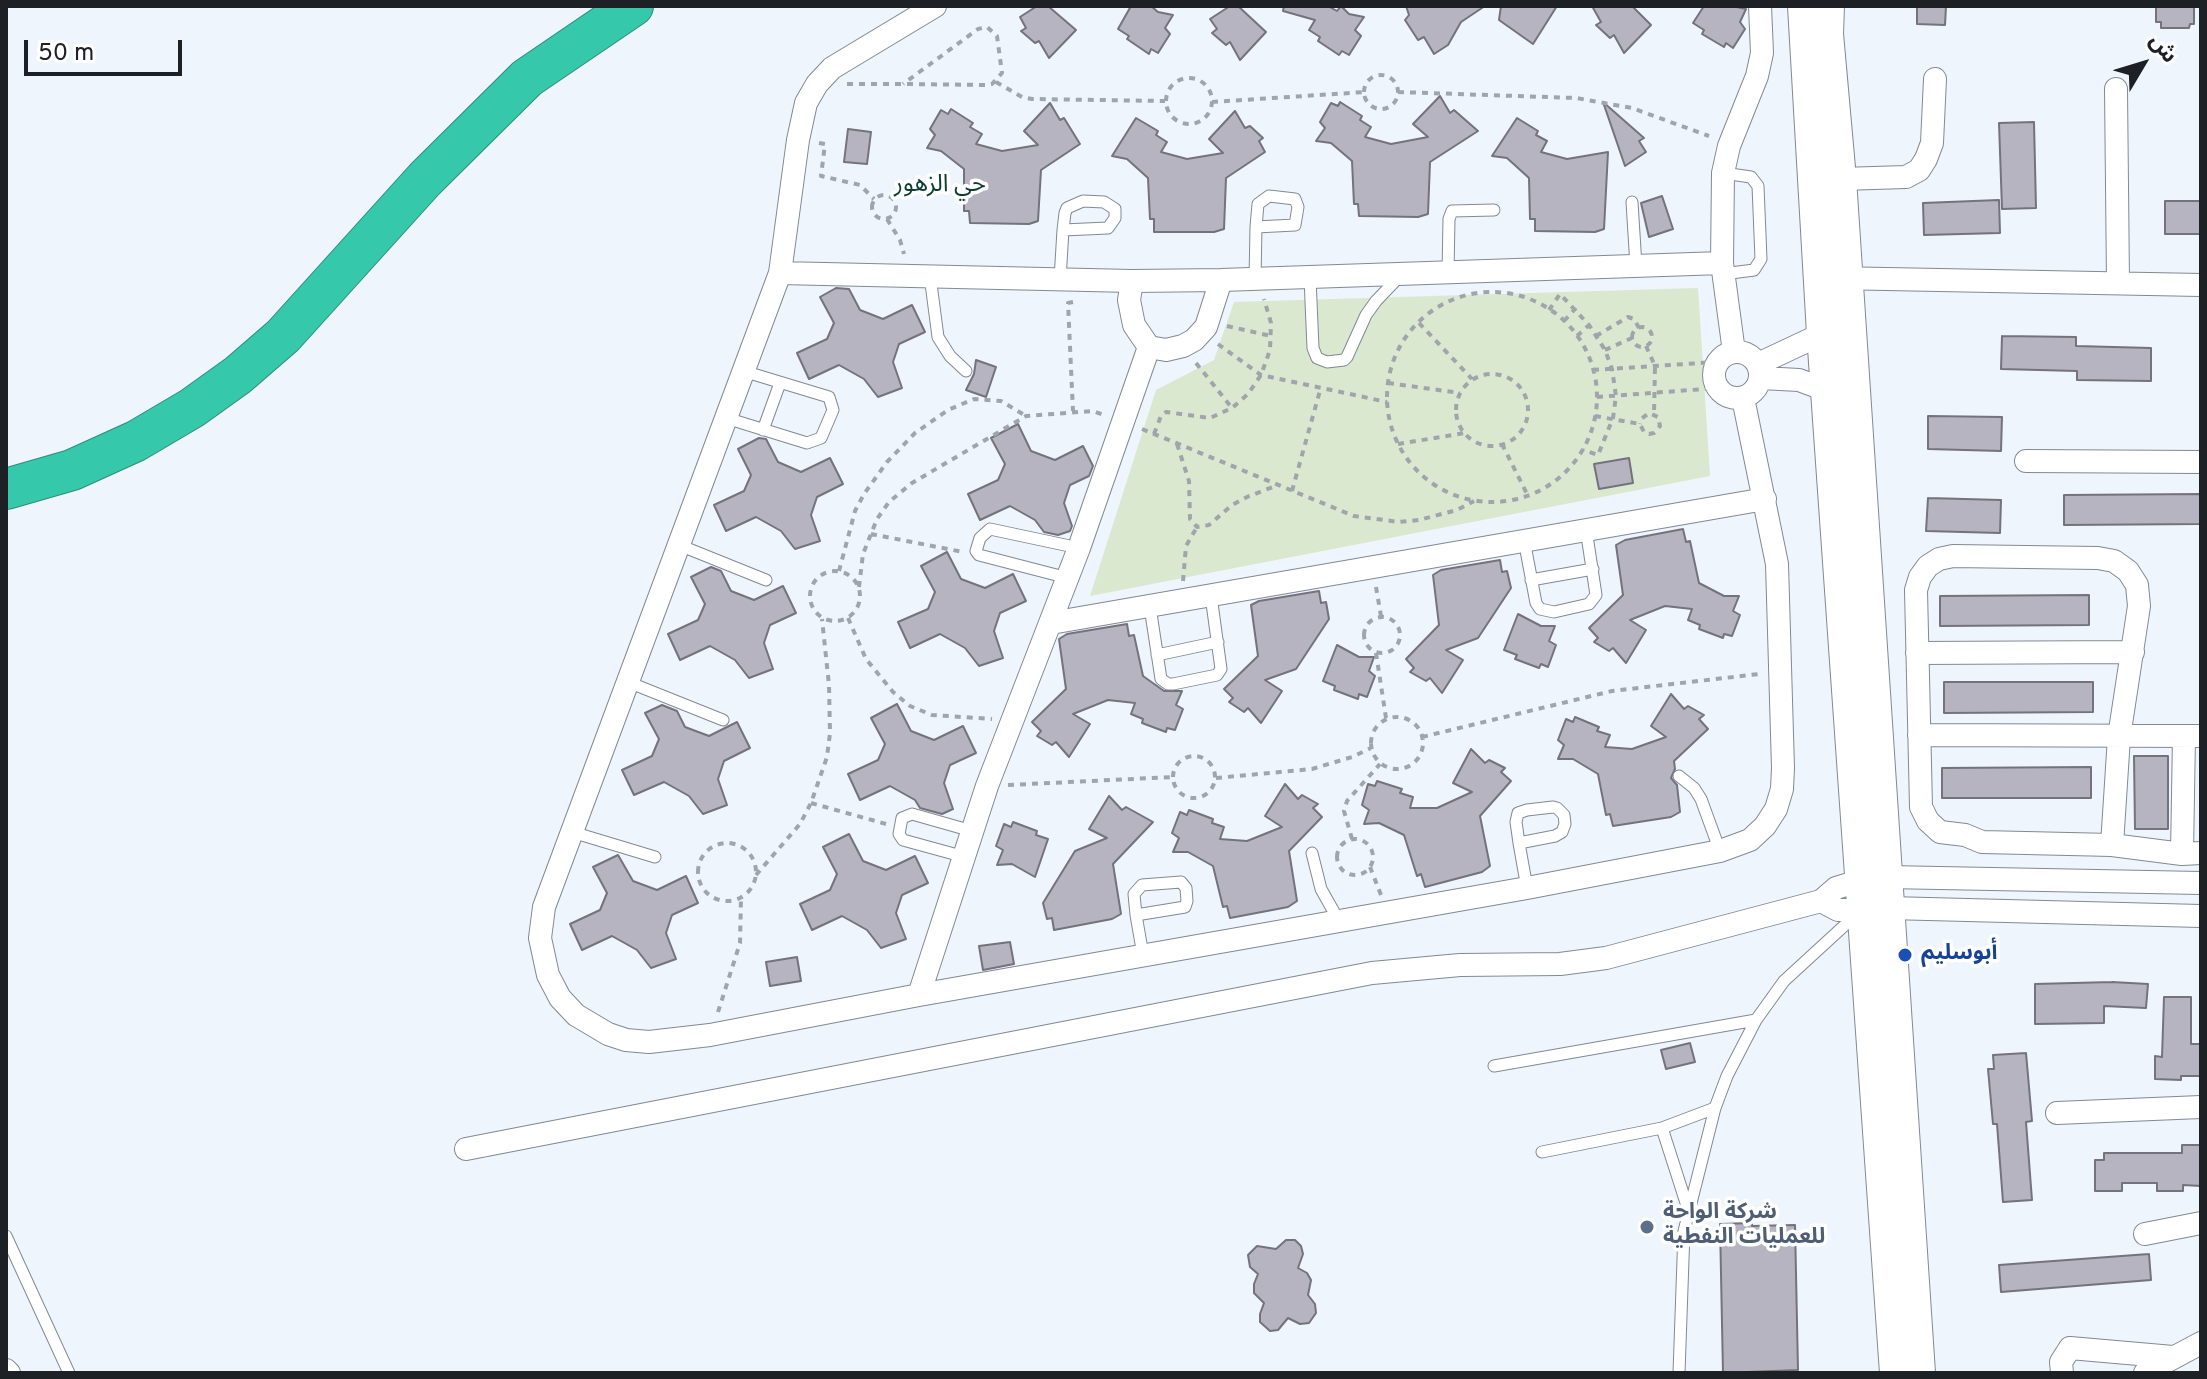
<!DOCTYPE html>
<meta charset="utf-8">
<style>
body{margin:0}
#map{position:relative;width:2207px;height:1379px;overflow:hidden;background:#eef5fd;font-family:Overpass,"Noto Sans Arabic",sans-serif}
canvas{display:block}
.frame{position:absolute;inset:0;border:8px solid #1d2024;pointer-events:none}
.north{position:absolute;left:2103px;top:24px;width:80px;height:80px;-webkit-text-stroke:6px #fff;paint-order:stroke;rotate:52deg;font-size:22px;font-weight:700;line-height:32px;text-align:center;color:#1d2024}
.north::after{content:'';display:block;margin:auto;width:28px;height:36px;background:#1d2024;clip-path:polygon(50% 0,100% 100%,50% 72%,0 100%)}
.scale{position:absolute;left:24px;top:40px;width:158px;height:36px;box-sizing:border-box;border:4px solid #1d2024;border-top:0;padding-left:10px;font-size:24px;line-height:28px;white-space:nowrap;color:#1d2024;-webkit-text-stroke:6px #fff;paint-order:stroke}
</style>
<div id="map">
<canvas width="2207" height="1379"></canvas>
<div class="frame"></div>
<div class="north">ش</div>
<div class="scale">50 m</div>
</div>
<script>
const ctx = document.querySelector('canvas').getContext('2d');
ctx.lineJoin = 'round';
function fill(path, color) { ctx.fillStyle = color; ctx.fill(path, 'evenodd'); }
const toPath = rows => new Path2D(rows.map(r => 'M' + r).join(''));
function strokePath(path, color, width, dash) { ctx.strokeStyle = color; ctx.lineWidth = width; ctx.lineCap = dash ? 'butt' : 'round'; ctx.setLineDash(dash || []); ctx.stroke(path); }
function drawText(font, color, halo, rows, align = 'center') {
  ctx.font = font + ' Overpass,"Noto Sans Arabic",sans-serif'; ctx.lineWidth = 7; ctx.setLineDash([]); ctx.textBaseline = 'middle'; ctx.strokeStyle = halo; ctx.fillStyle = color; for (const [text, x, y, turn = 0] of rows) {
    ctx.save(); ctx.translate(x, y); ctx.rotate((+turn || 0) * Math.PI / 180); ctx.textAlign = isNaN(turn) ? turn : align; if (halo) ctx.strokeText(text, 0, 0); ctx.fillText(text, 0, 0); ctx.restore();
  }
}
const green = toPath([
 [1698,288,1710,476,1090,596,1156,390,1214,360,1234,302]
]);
const building = toPath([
 [1037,6,1048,6,1076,30,1049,58,1039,41,1035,43,1021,31,1026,28,1020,17,1037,6],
 [1131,6,1151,6,1158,12,1173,15,1165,28,1170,34,1158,53,1151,49,1149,54,1127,39,1129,36,1118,29,1131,6],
 [1230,6,1238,6,1266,32,1240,60,1230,42,1226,45,1212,33,1217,29,1210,19,1230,6],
 [1284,6,1328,6,1337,11,1341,6,1349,14,1364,17,1355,30,1361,36,1349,55,1342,51,1339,55,1318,41,1320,37,1309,30,1315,20,1283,11,1284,6],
 [1406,6,1485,6,1461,22,1448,45,1434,54,1424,37,1418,40,1405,20,1409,15,1406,6],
 [1501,6,1557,6,1533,44,1499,20,1501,6],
 [1592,6,1632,6,1651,25,1624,53,1614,35,1610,38,1596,25,1601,22,1592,6],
 [1704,6,1732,6,1746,9,1740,22,1745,29,1733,48,1726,43,1724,47,1702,34,1704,30,1693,23,1704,6],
 [1917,6,1946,6,1945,25,1917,24,1917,6],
 [2156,6,2194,6,2194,24,2190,24,2189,28,2161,28,2161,22,2156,22,2156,6],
 [1440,96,1450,113,1454,110,1478,131,1430,162,1428,214,1418,217,1359,216,1358,204,1354,204,1352,161,1331,143,1316,141,1325,128,1320,122,1331,103,1338,106,1340,102,1362,116,1360,120,1371,127,1365,137,1391,144,1428,137,1413,124,1440,96],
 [1603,102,1644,138,1639,141,1646,152,1625,166,1603,102],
 [1050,103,1060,120,1064,118,1080,144,1041,170,1038,221,1029,224,970,223,969,211,964,211,964,169,941,151,927,148,935,135,930,129,941,110,948,114,951,109,973,123,970,127,982,134,976,144,1002,151,1038,145,1024,131,1050,103],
 [1235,111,1245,128,1250,126,1263,138,1259,141,1265,152,1226,178,1224,229,1214,232,1154,232,1154,219,1150,219,1148,178,1127,159,1112,156,1136,118,1158,131,1156,135,1167,142,1161,152,1187,159,1223,153,1209,139,1235,111],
 [1517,118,1538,131,1536,135,1547,141,1541,152,1567,159,1608,152,1604,229,1595,232,1535,231,1535,219,1530,219,1529,178,1507,158,1492,156,1517,118],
 [2034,122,2036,208,2002,209,1999,123,2034,122],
 [848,129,871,132,867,164,844,162,848,129],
 [1662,196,1673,229,1649,237,1641,203,1662,196],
 [1999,200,2000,233,1924,235,1923,203,1999,200],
 [2165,201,2201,201,2201,234,2165,234,2165,201],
 [836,288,849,289,860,310,883,319,912,305,925,332,899,344,893,362,902,388,878,397,864,379,839,365,809,379,797,353,827,339,834,323,820,297,836,288],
 [2002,336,2076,337,2076,346,2151,348,2151,381,2077,380,2077,371,2001,369,2002,336],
 [976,360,996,367,986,397,966,390,974,374,976,360],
 [1928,416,2002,417,2001,451,1928,449,1928,416],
 [1018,424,1031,451,1055,460,1083,446,1093,466,1089,476,1070,485,1064,503,1072,526,1070,531,1058,535,1044,532,1035,520,1010,506,980,520,968,494,998,480,1005,464,991,438,1018,424],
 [759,438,766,439,778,462,801,472,830,458,843,484,817,497,811,515,820,541,795,549,781,531,756,517,726,531,714,505,744,491,751,475,738,449,759,438],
 [1629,458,1633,483,1599,489,1594,464,1629,458],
 [2201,494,2201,524,2064,525,2064,495,2201,494],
 [1928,498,2001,500,2000,533,1926,531,1928,498],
 [1683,529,1686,542,1690,541,1699,583,1724,596,1739,596,1733,611,1740,615,1732,636,1724,634,1723,638,1699,629,1700,625,1688,620,1692,609,1665,606,1630,620,1646,630,1626,663,1613,648,1609,651,1594,642,1598,638,1589,628,1623,595,1616,545,1625,540,1683,529],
 [947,552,961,579,985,588,1013,574,1026,601,1000,613,994,631,1003,658,979,666,965,648,940,634,910,648,898,622,928,609,935,592,921,566,947,552],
 [1500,560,1502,572,1507,571,1511,588,1478,638,1446,650,1463,660,1442,693,1430,678,1426,681,1410,672,1414,668,1406,659,1439,625,1433,575,1441,570,1500,560],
 [711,567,721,571,731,591,754,600,783,586,796,613,770,625,764,643,773,669,749,678,735,660,710,646,680,660,668,634,698,620,705,604,691,577,711,567],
 [1319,591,1321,603,1326,602,1329,619,1296,669,1265,680,1282,691,1261,723,1248,708,1244,712,1229,702,1233,698,1224,689,1258,656,1251,605,1259,601,1319,591],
 [2089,595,2089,625,1940,626,1940,596,2089,595],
 [1518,614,1541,626,1555,626,1549,641,1556,645,1548,667,1541,664,1539,668,1515,659,1517,655,1504,650,1518,614],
 [1127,624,1129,636,1134,635,1143,676,1164,691,1182,691,1176,705,1183,709,1175,730,1167,728,1166,732,1142,723,1143,719,1131,714,1135,703,1108,700,1073,714,1090,724,1069,757,1056,742,1052,745,1037,736,1041,731,1032,722,1066,689,1059,639,1067,634,1127,624],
 [1337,645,1359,657,1374,657,1369,671,1375,676,1367,697,1359,694,1358,699,1334,690,1335,686,1323,681,1337,645],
 [1944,682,2093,682,2093,712,1944,713,1944,682],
 [1671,694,1684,709,1688,706,1704,715,1699,719,1708,729,1674,761,1675,769,1671,778,1677,785,1680,812,1671,817,1613,826,1610,814,1606,815,1598,774,1573,759,1558,759,1564,745,1558,740,1566,719,1573,722,1575,717,1599,727,1597,731,1610,735,1605,747,1632,749,1666,737,1651,726,1671,694],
 [897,704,911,731,934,740,963,726,976,753,950,765,944,783,953,809,942,814,920,808,915,800,890,786,860,800,848,774,878,760,885,744,871,718,897,704],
 [662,705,677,711,685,727,709,736,737,722,750,748,724,761,718,779,727,805,703,814,689,796,664,782,634,795,622,770,652,756,659,739,645,713,662,705],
 [1471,749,1485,763,1489,760,1505,768,1501,772,1511,781,1480,816,1490,866,1482,872,1425,887,1421,874,1417,876,1404,835,1379,823,1364,824,1369,810,1362,805,1368,784,1375,786,1377,781,1402,789,1400,793,1413,797,1410,808,1437,808,1472,792,1453,783,1471,749],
 [2134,756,2168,756,2168,829,2135,829,2134,756],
 [2091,767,2091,798,1942,798,1942,768,2091,767],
 [1285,784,1298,799,1302,795,1318,804,1313,808,1322,817,1289,851,1297,901,1288,907,1230,918,1227,906,1223,907,1213,866,1188,852,1173,852,1179,838,1172,833,1180,812,1187,815,1189,810,1213,819,1212,823,1224,827,1220,839,1247,841,1282,827,1265,816,1285,784],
 [1109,796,1122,810,1126,807,1153,822,1113,864,1121,914,1112,919,1054,930,1052,918,1047,919,1043,903,1075,851,1107,838,1089,829,1109,796],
 [1013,822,1037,831,1036,835,1048,839,1035,877,1012,864,997,865,1003,850,996,846,1004,824,1011,827,1013,822],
 [849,834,863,861,886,870,915,856,928,883,902,895,896,913,906,939,881,948,867,930,842,916,812,930,800,904,830,890,837,874,823,847,849,834],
 [618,855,633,881,657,890,686,876,698,903,672,915,666,933,676,959,651,968,637,950,612,936,582,950,570,924,600,910,607,893,593,867,618,855],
 [1010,942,1014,964,983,970,979,946,1010,942],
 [797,957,801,981,770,986,766,962,797,957],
 [2112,982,2148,984,2146,1008,2104,1006,2104,1023,2035,1024,2035,984,2112,982],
 [2164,997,2191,997,2191,1044,2201,1044,2201,1076,2181,1076,2181,1080,2155,1079,2155,1056,2162,1057,2164,997],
 [1690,1043,1695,1062,1666,1069,1661,1050,1690,1043],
 [2026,1053,2032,1121,2026,1122,2032,1200,2003,1202,1997,1124,1993,1124,1988,1069,1994,1069,1993,1055,2026,1053],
 [2182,1145,2201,1145,2201,1186,2183,1185,2183,1191,2157,1191,2157,1183,2122,1183,2122,1191,2095,1191,2095,1160,2104,1160,2104,1153,2182,1153,2182,1145],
 [1752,1223,1752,1226,1795,1225,1798,1370,1723,1373,1720,1224,1752,1223],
 [1286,1240,1295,1240,1301,1246,1303,1254,1298,1268,1307,1273,1311,1280,1308,1295,1315,1304,1316,1313,1309,1323,1300,1324,1288,1318,1278,1330,1270,1331,1260,1322,1260,1314,1264,1303,1254,1293,1254,1284,1258,1274,1250,1267,1248,1255,1257,1246,1276,1249,1286,1240],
 [2149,1254,2151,1280,2001,1292,1999,1265,2149,1254]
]);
const path = toPath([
 '1364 92a17 17 0 1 1 34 0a17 17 0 1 1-34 0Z',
 '1166 101a23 23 0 1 1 46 0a23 23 0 1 1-46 0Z',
 [996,82,1022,97,1032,99,1165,101],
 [847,84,903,84,988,85,992,84,1002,73,997,36,987,27,978,29,903,84],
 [1398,92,1576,98,1632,108,1709,136],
 [1212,102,1365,92],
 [819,143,825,144,821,176,860,185,874,199],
 '872 207a12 12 0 1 1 24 0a12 12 0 1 1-24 0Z',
 [887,219,900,240,904,254],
 '1387 397a105 105 0 1 1 210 0a105 105 0 1 1-210 0Z',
 [1073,302,1068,303,1073,411],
 [1549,310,1560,294,1589,325,1605,350,1612,369,1616,396,1613,418,1598,455,1583,450],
 [1564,321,1576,308],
 [1419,323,1472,379],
 [1227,326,1271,336],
 '1632 337a10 10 0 1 1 20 0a10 10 0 1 1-20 0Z',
 [1577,336,1589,325],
 [1596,336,1628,317,1634,319,1639,328],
 [1218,344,1261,375,1387,402],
 [1646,346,1655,366,1654,414],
 [1605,350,1632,338],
 [1196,363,1232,408],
 [1593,370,1716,362],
 '1456 410a36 36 0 1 1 72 0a36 36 0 1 1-72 0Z',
 [1388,383,1460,393],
 [1597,397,1718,388],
 [1595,416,1640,424,1644,432,1649,434,1654,433,1660,426,1658,417,1649,413,1641,419,1640,424],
 [1142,429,1354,516,1399,522,1419,520,1457,510,1474,501],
 [1154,434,1161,416,1166,412,1210,418,1232,408,1248,394,1261,375,1270,350,1271,323,1264,299],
 [1177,444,1189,481,1190,519,1197,527,1209,525,1232,505,1247,497,1278,485],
 [1398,444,1465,433],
 [1502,444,1528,496],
 [1292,491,1321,387],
 [871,534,963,552],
 '810 596a25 25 0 1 1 50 0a25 25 0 1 1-50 0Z',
 [839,571,855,511,864,494,887,462,915,433,948,410,974,399,1001,401,1026,416],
 [1183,581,1186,546,1197,527],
 [859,587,863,554,877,519,889,502,912,483,1026,416,1093,411,1104,415],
 [1376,587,1381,616],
 '1364 635a18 18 0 1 1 36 0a18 18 0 1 1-36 0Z',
 [848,618,866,659,893,692,910,706,932,715,992,719],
 [1376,653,1386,718],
 '1371 743a26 26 0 1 1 52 0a26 26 0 1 1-52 0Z',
 [1422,737,1612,691,1759,674],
 '1173 777a21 21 0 1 1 42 0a21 21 0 1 1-42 0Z',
 [1216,778,1312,769,1352,757,1371,748],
 [1008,785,1173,777],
 [811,803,886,824],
 '1337 857a18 18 0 1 1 36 0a18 18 0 1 1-36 0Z',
 [1352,839,1344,811,1347,801,1380,764],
 '698 872a29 29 0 1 1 58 0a29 29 0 1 1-58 0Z',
 [1370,867,1381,895],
 [756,875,800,824,811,803,827,757,830,733,829,685,822,619],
 [718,1012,740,943,741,898]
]);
const lane = toPath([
 [1723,173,1751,177,1758,186,1761,259,1754,270,1723,274],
 [1269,196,1295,199,1298,207,1295,225,1256,227,1258,204,1269,196],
 [1632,202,1636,266],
 [1448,273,1449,219,1452,211,1494,210],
 [930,276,938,337,950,356,966,371],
 [1310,278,1313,348,1317,358,1327,362,1344,360,1347,357,1366,315,1376,301,1400,276],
 [1060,279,1063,230,1065,213,1067,208,1083,201,1104,202,1115,209,1115,218,1108,228,1063,230],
 [1255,279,1256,227],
 [726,418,807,443,821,438,833,410,829,397,743,371],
 [763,430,780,383],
 [1524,540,1536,603,1540,609,1554,612,1589,604,1596,595,1586,529],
 [679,545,766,580],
 [1068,578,979,555,976,551,980,538,990,529,1079,548],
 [1531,580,1593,569],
 [1150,607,1161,679,1168,684,1173,684,1217,675,1221,669,1211,596],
 [1157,655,1218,642],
 [628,682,723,720],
 [1679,776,1694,788,1701,799,1720,851],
 [1553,807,1557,808,1564,815,1565,824,1562,832,1555,836,1519,843,1516,822,1518,813,1527,810,1553,807],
 [572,832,655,857],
 [1519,843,1527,888],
 [1312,853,1321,889,1339,921],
 [965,857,903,840,899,834,902,818,912,814,972,831],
 [1181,882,1186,888,1187,901,1185,907,1136,915,1134,894,1142,885,1181,882],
 [1136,915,1143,955],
 [1494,1066,1756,1020],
 [1662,1128,1688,1209],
 [1542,1152,1662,1128,1715,1108],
 [6,1236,69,1373],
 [1679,1373,1684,1231,1715,1108,1727,1076,1756,1020,1784,981,1857,914]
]);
const street = toPath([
 [935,6,832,68,817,84,806,103,798,140,780,273,544,907,540,938,548,975,560,998,576,1015,608,1034,626,1040,649,1042,710,1035,919,995,1527,888,1720,851,1750,840,1765,826,1776,809,1782,789,1783,768,1777,564,1743,398],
 [2116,89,2118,282],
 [1841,179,1906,177,1919,170,1926,159,1932,143,1935,79],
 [780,273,1132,281,1221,280,1722,263],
 [1834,278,2201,285],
 [1132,281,1129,300,1134,325,1149,347,1166,350,1183,346,1194,340,1206,327,1221,280],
 '1714 375a23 23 0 1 1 46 0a23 23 0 1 1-46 0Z',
 [1734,352,1722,263,1723,173,1729,146,1757,76,1762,53,1760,6],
 [1758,364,1822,334],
 [1761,378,1799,380,1826,390],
 [2026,461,2201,462],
 [1051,623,1765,499],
 [1917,653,2133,652],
 [1919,735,2201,736],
 [2112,845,2119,737,2139,606,2137,585,2128,571,2114,561,2098,558,1953,556,1939,559,1928,566,1920,577,1916,590,1921,807,1928,821,1940,832,1965,835,1982,842,2112,845,2182,854,2201,853],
 [2182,854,2184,736],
 [1821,901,1838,910,1848,910,1889,908,2201,916],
 [919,995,987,786,1079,548,1149,347],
 [2057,1113,2201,1107],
 [466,1149,1372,973,1460,965,1560,964,1606,958,1821,901,1836,888,1862,880,1887,877,2201,883],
 [2145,1234,2201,1223],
 [6,1370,9,1373],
 [2062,1373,2061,1362,2070,1348,2173,1357],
 [2145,1373,2201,1343]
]);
const secondary = toPath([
 [1803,6,1822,334,1895,1373],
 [1829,6,1828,34,1841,179,1920,1373]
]);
const highway = toPath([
 [6,489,72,470,136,441,192,408,238,375,283,336,425,179,527,78,633,6]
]);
const markers = [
 [1905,955,8,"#1a4fb4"],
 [1647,1227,8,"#5c6f8a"]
];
const transitNames = [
 ["أبوسليم",1921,955]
];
const serviceNames = [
 ["شركة الواحة",1663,1214],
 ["للعمليات النفطية",1663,1239]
];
const neighbourhoodNames = [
 ["حي الزهور",940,186]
];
fill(green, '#d9e8cf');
fill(building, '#b6b4c0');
strokePath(building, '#74727c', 2);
strokePath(lane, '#828993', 13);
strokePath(street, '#828993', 24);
strokePath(secondary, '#828993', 32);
strokePath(highway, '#2d8d7b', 42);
strokePath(path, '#a0a5ac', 4, [6, 6]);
strokePath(lane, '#fff', 11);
strokePath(street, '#fff', 22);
strokePath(secondary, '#fff', 30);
strokePath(highway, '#36c8aa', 40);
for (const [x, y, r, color] of markers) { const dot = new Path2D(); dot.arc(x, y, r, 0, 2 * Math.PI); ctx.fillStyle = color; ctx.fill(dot); strokePath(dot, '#fff', 3); }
drawText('bold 22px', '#164399', '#fff', transitNames, 'left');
drawText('bold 22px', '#4e5e75', '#fff', serviceNames, 'left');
drawText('24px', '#0d3e2d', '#fff', neighbourhoodNames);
</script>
